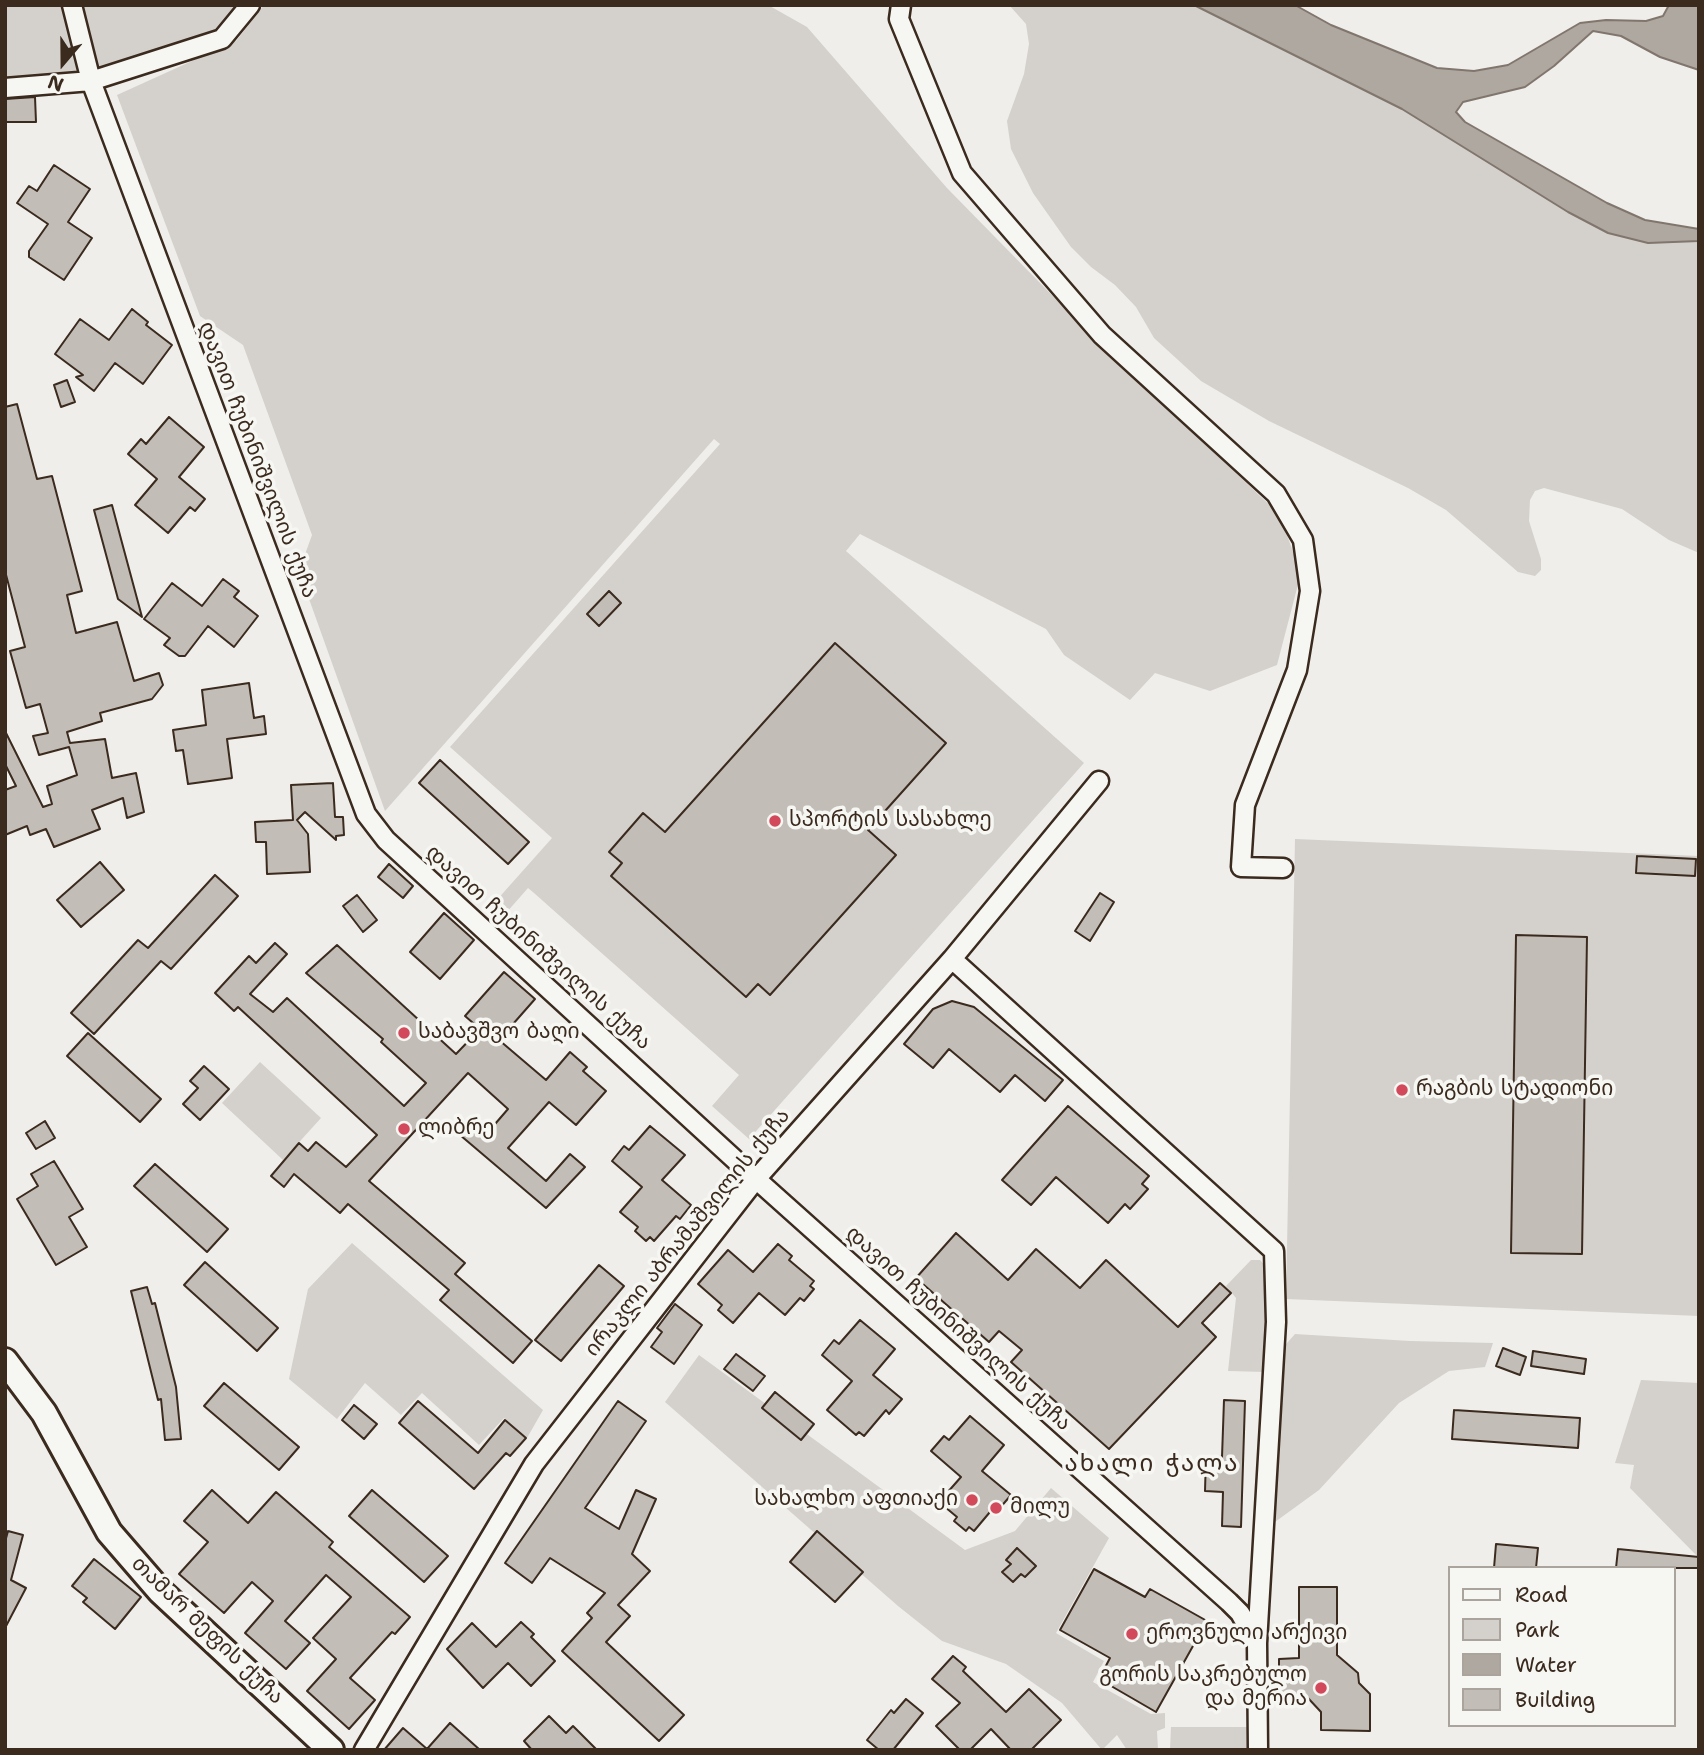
<!DOCTYPE html>
<meta charset="utf-8">
<style>
body{margin:0}
#map{position:relative;width:1704px;height:1755px;overflow:hidden;background:#efeeea;font-family:"Shantell Sans",sans-serif}
canvas{display:block}
.frame{position:absolute;inset:0;border:7px solid #3b2a1e;pointer-events:none}
.legend{position:absolute;left:1448px;top:1566px;width:228px;height:161px;box-sizing:border-box;background:#f6f6f2;border:2px solid #aba49d;margin:0;padding:9px 12px;list-style:none;font-size:21px;color:#3b2a1e}
.legend li{display:flex;align-items:center;gap:14px;height:35px}
.legend b{width:35px;border:2px solid #aba49d}
.north{position:absolute;left:28px;top:28px;width:70px;height:70px;-webkit-text-stroke:5px #f6f6f2;paint-order:stroke;rotate:200deg;font-size:19px;font-weight:700;line-height:28px;text-align:center;color:#3b2a1e}
.north::after{content:'';display:block;margin:auto;width:24px;height:32px;background:#3b2a1e;clip-path:polygon(50% 0,100% 100%,50% 72%,0 100%)}
</style>
<div id="map">
<canvas width="1704" height="1755"></canvas>
<div class="frame"></div>
<ul class="legend">
<li><b style="height:9px;background:#f6f6f2"></b>Road</li>
<li><b style="height:19px;background:#d4d1cc"></b>Park</li>
<li><b style="height:19px;background:#afa8a1"></b>Water</li>
<li><b style="height:19px;background:#c2bdb7"></b>Building</li>
</ul>
<div class="north">N</div>
</div>
<script>
const ctx = document.querySelector('canvas').getContext('2d');
ctx.lineJoin = 'round';
function fill(path, color) { ctx.fillStyle = color; ctx.fill(path, 'evenodd'); }
const toPath = rows => new Path2D(rows.map(r => 'M' + r).join(''));
function strokePath(path, color, width, dash) { ctx.strokeStyle = color; ctx.lineWidth = width; ctx.lineCap = dash ? 'butt' : 'round'; ctx.setLineDash(dash || []); ctx.stroke(path); }
function drawText(font, color, halo, rows, align = 'center') {
  ctx.font = font + ' "Shantell Sans","Noto Sans Georgian",sans-serif'; ctx.lineWidth = 7; ctx.setLineDash([]); ctx.textBaseline = 'middle'; ctx.strokeStyle = halo; ctx.fillStyle = color; for (const [text, x, y, turn = 0] of rows) {
    ctx.save(); ctx.translate(x, y); ctx.rotate((+turn || 0) * Math.PI / 180); ctx.textAlign = isNaN(turn) ? turn : align; if (halo) ctx.strokeText(text, 0, 0); ctx.fillText(text, 0, 0); ctx.restore();
  }
}
const green = toPath([
 [5,5,238,5,217,32,48,84,5,84],
 [264,5,768,5,807,27,947,188,1090,334,1279,514,1301,573,1277,665,1210,691,1155,673,1130,700,1064,655,1046,629,860,534,846,551,1084,763,749,1139,712,1106,739,1075,534,893,528,888,499,921,487,911,552,838,450,747,720,444,714,439,385,811,299,571,312,535,243,345,200,316,117,95,236,41],
 [1009,5,1194,5,1402,109,1568,212,1608,233,1648,243,1699,241,1699,553,1669,540,1622,509,1544,488,1535,491,1530,500,1529,521,1541,559,1541,570,1535,576,1518,572,1446,510,1408,488,1269,421,1201,381,1154,338,1136,307,1115,285,1091,267,1071,247,1033,193,1011,149,1007,121,1024,74,1029,44,1026,24],
 [1295,839,1699,856,1699,1316,1286,1299],
 [260,1062,321,1118,283,1160,222,1103],
 [352,1243,543,1410,527,1438,504,1418,479,1445,422,1393,401,1415,365,1383,337,1419,289,1379,308,1289],
 [1251,1260,1260,1260,1272,1273,1265,1372,1228,1371,1236,1298,1226,1286],
 [1295,1334,1410,1341,1493,1343,1485,1367,1449,1371,1399,1403,1319,1490,1268,1527,1279,1352],
 [699,1355,965,1550,1015,1531,1051,1488,1109,1538,1056,1633,1104,1661,1093,1682,1151,1714,1165,1713,1165,1728,1157,1731,1158,1750,1127,1750,1117,1735,1102,1750,1062,1703,1006,1664,942,1641,898,1606,665,1402],
 [1641,1380,1699,1383,1699,1558,1630,1488,1634,1465,1615,1463],
 [1171,1727,1247,1727,1247,1750,1170,1750]
]);
const water = toPath([
 [1194,5,1295,5,1331,25,1437,68,1474,71,1508,65,1580,23,1606,20,1646,21,1663,16,1669,5,1699,5,1699,70,1660,57,1621,36,1593,31,1554,66,1525,87,1463,102,1456,112,1465,122,1607,203,1645,220,1699,229,1699,241,1648,243,1608,233,1568,212,1402,109,1194,5]
]);
const building = toPath([
 [35,97,36,122,5,122,5,99,35,97],
 [54,165,90,189,68,222,92,238,64,280,29,257,29,251,48,224,17,203,29,186,37,191,54,165],
 [132,309,148,322,146,325,172,345,143,384,115,363,94,391,76,377,83,375,55,354,80,319,109,340,132,309],
 [67,380,75,402,61,407,54,385,67,380],
 [17,404,37,479,52,476,82,591,67,595,76,633,117,622,134,681,159,673,163,685,152,699,100,713,102,721,67,732,70,743,105,739,112,778,136,773,144,812,127,818,123,798,92,810,100,829,54,847,46,829,30,835,27,826,5,835,5,790,16,786,5,764,5,731,43,807,52,804,47,786,77,775,69,747,39,755,33,736,48,733,40,704,26,708,10,651,25,647,5,571,5,407,17,404],
 [169,417,204,447,179,477,205,499,195,511,190,507,168,533,135,505,157,479,128,454,141,439,146,444,169,417],
 [112,505,121,539,142,617,118,599,94,510,112,505],
 [223,579,239,591,234,597,258,616,234,647,208,626,185,656,179,656,164,645,170,638,144,619,172,583,202,606,223,579],
 [609,591,621,603,599,626,587,614,609,591],
 [835,643,946,743,868,830,896,855,770,995,758,984,746,997,611,876,622,863,609,852,643,813,665,832,835,643],
 [249,683,254,718,264,716,266,734,227,739,232,778,188,784,183,750,176,751,173,730,206,725,202,690,249,683],
 [440,760,529,842,508,864,419,783,440,760],
 [333,783,335,817,343,817,344,835,336,836,336,840,305,812,297,820,308,834,310,872,267,874,266,842,256,842,255,822,293,820,291,785,333,783],
 [1637,856,1696,859,1695,876,1636,873,1637,856],
 [100,862,124,890,81,927,57,900,100,862],
 [389,864,413,886,403,898,378,877,389,864],
 [215,875,238,896,171,969,161,961,94,1034,71,1013,138,940,148,948,215,875],
 [1100,893,1114,902,1090,941,1075,931,1100,893],
 [357,895,377,920,363,932,343,906,357,895],
 [444,913,474,940,440,979,410,952,444,913],
 [1516,935,1587,937,1582,1254,1511,1253,1516,935],
 [275,943,287,954,250,994,273,1012,287,998,404,1106,426,1083,381,1042,383,1039,306,973,337,945,456,1054,480,1029,465,1016,504,972,535,999,499,1040,546,1080,570,1052,587,1067,583,1071,606,1091,576,1125,549,1102,508,1148,546,1181,570,1154,585,1167,546,1208,460,1135,474,1119,489,1131,508,1109,468,1073,369,1181,465,1263,455,1274,532,1341,513,1363,440,1300,449,1290,348,1204,340,1213,294,1174,284,1187,271,1176,299,1143,308,1151,316,1142,346,1167,377,1135,238,1007,234,1011,215,993,249,956,256,963,275,943],
 [952,1001,974,1007,1063,1080,1045,1101,1015,1075,1000,1092,949,1049,933,1068,904,1044,933,1009,952,1001],
 [88,1033,161,1099,140,1122,67,1056,88,1033],
 [204,1066,229,1089,200,1120,183,1104,198,1088,190,1081,204,1066],
 [1068,1106,1149,1176,1142,1184,1148,1189,1130,1209,1125,1204,1108,1223,1056,1177,1031,1205,1002,1180,1068,1106],
 [45,1121,55,1138,36,1149,26,1133,45,1121],
 [650,1126,685,1155,662,1180,691,1205,680,1219,676,1216,654,1241,650,1237,646,1241,635,1231,638,1227,620,1212,642,1187,612,1161,624,1146,629,1150,650,1126],
 [54,1161,83,1209,69,1217,87,1247,56,1265,17,1199,38,1186,31,1174,54,1161],
 [155,1164,228,1229,207,1252,134,1186,155,1164],
 [956,1233,1008,1280,1036,1249,1080,1288,1106,1260,1178,1327,1220,1283,1231,1293,1202,1323,1216,1337,1109,1449,1011,1362,1022,1350,999,1331,989,1342,916,1278,956,1233],
 [778,1244,792,1256,789,1260,814,1281,810,1286,814,1289,804,1301,800,1298,785,1315,759,1293,733,1323,718,1310,722,1305,698,1284,728,1250,753,1272,778,1244],
 [205,1262,278,1328,257,1351,184,1285,205,1262],
 [599,1265,624,1286,561,1361,535,1340,599,1265],
 [147,1287,152,1304,155,1303,176,1387,181,1439,165,1440,161,1399,158,1400,131,1291,147,1287],
 [675,1304,702,1325,674,1364,651,1347,662,1332,657,1328,675,1304],
 [860,1320,895,1349,873,1375,902,1399,889,1414,886,1410,864,1436,859,1432,856,1435,827,1410,852,1381,822,1355,834,1340,839,1344,860,1320],
 [1503,1348,1526,1357,1520,1375,1496,1366,1503,1348],
 [1533,1351,1586,1359,1584,1374,1531,1366,1533,1351],
 [736,1354,765,1376,753,1391,724,1369,736,1354],
 [224,1383,299,1447,279,1470,204,1406,224,1383],
 [775,1392,814,1424,801,1440,762,1408,775,1392],
 [1224,1400,1245,1401,1241,1527,1222,1526,1223,1492,1205,1491,1206,1456,1222,1457,1224,1400],
 [418,1401,478,1453,505,1420,526,1438,510,1456,506,1453,474,1489,399,1423,418,1401],
 [618,1401,646,1421,585,1508,619,1529,636,1490,656,1499,632,1554,650,1571,618,1605,630,1616,606,1642,684,1715,659,1741,562,1651,592,1618,587,1613,605,1593,550,1558,532,1583,505,1563,618,1401],
 [354,1405,377,1424,364,1439,342,1420,354,1405],
 [1454,1410,1580,1418,1578,1448,1452,1439,1454,1410],
 [970,1416,1004,1445,982,1471,1011,1495,999,1509,995,1506,974,1531,969,1527,966,1531,954,1521,957,1517,939,1502,961,1477,931,1451,944,1436,949,1440,970,1416],
 [212,1490,248,1523,276,1492,333,1542,329,1547,410,1617,395,1634,392,1632,350,1678,375,1700,349,1729,307,1691,336,1659,313,1638,351,1597,326,1575,285,1621,310,1643,286,1669,245,1633,273,1601,252,1582,224,1613,179,1574,208,1542,184,1521,212,1490],
 [372,1490,448,1556,424,1582,349,1516,372,1490],
 [8,1531,23,1535,11,1580,26,1588,5,1628,5,1542,8,1531],
 [817,1531,863,1572,835,1602,790,1562,817,1531],
 [1496,1544,1538,1548,1536,1568,1494,1568,1496,1544],
 [1017,1548,1036,1566,1025,1577,1021,1574,1013,1582,1002,1572,1011,1564,1006,1560,1017,1548],
 [1618,1549,1699,1557,1699,1568,1616,1568,1618,1549],
 [94,1559,141,1597,115,1629,83,1602,87,1598,72,1586,94,1559],
 [1094,1569,1145,1597,1150,1589,1207,1621,1156,1712,1099,1679,1110,1658,1060,1630,1094,1569],
 [1299,1587,1337,1587,1337,1655,1358,1673,1359,1683,1370,1694,1370,1731,1321,1730,1321,1712,1308,1698,1279,1698,1279,1659,1299,1658,1299,1587],
 [521,1622,534,1634,531,1637,555,1661,531,1686,508,1663,483,1688,447,1649,472,1623,496,1647,521,1622],
 [953,1656,966,1667,963,1671,1006,1712,1029,1689,1061,1720,1031,1750,1011,1750,991,1729,970,1750,960,1750,936,1726,960,1703,932,1679,953,1656],
 [906,1699,923,1713,893,1750,879,1750,867,1740,891,1710,894,1713,906,1699],
 [549,1716,566,1733,573,1726,597,1750,532,1750,524,1741,549,1716],
 [450,1723,480,1750,384,1750,403,1728,427,1749,450,1723]
]);
const street = toPath([
 [72,5,91,81,366,814,386,840,756,1179,1229,1602,1240,1613,1257,1643],
 [901,5,899,19,962,173,1102,335,1276,494,1303,540,1310,591,1297,670,1245,805,1241,867,1283,868],
 [5,88,91,81,222,39,250,5],
 [952,959,1274,1251,1276,1322,1257,1643,1258,1750],
 [364,1750,534,1464,756,1179,952,959,1099,781]
]);
const secondary = toPath([
 [5,1361,44,1413,109,1532,160,1591,331,1750]
]);
const markers = [
 [775,821,7,"#d1495b"],
 [404,1033,7,"#d1495b"],
 [1402,1090,7,"#d1495b"],
 [404,1129,7,"#d1495b"],
 [972,1500,7,"#d1495b"],
 [996,1508,7,"#d1495b"],
 [1132,1634,7,"#d1495b"],
 [1321,1688,7,"#d1495b"]
];
const streetNames = [
 ["დავით ჩუბინიშვილის ქუჩა",257,460,69],
 ["დავით ჩუბინიშვილის ქუჩა",538,948,42],
 ["ირაკლი აბრამაშვილის ქუჩა",688,1233,-51],
 ["დავით ჩუბინიშვილის ქუჩა",958,1329,42],
 ["თამარ მეფის ქუჩა",207,1631,44]
];
const poiNames = [
 ["სპორტის სასახლე",789,821],
 ["საბავშვო ბაღი",418,1033],
 ["რაგბის სტადიონი",1416,1090],
 ["ლიბრე",418,1129],
 ["სახალხო აფთიაქი",958,1500,"right"],
 ["მილუ",1010,1508],
 ["ეროვნული არქივი",1146,1634],
 ["გორის საკრებულო",1307,1676,"right"],
 ["და მერია",1307,1700,"right"]
];
const quarterNames = [
 ["ახალი ჭალა",1152,1465]
];
fill(green, '#d4d1cc');
fill(water, '#afa8a1');
strokePath(water, '#81766d', 2);
fill(building, '#c2bdb7');
strokePath(building, '#3b2a1e', 2);
strokePath(street, '#3b2a1e', 23);
strokePath(secondary, '#3b2a1e', 30);
strokePath(street, '#f6f6f2', 18);
strokePath(secondary, '#f6f6f2', 24);
for (const [x, y, r, color] of markers) { const dot = new Path2D(); dot.arc(x, y, r, 0, 2 * Math.PI); ctx.fillStyle = color; ctx.fill(dot); strokePath(dot, '#f6f6f2', 2.5); }
drawText('21px', '#3b2a1e', '#f6f6f2', streetNames);
drawText('21px', '#3b2a1e', '#f6f6f2', poiNames, 'left');
ctx.letterSpacing = '2px';
drawText('24px', '#3b2a1e', '#f6f6f2', quarterNames);
ctx.letterSpacing = '0px';
</script>
